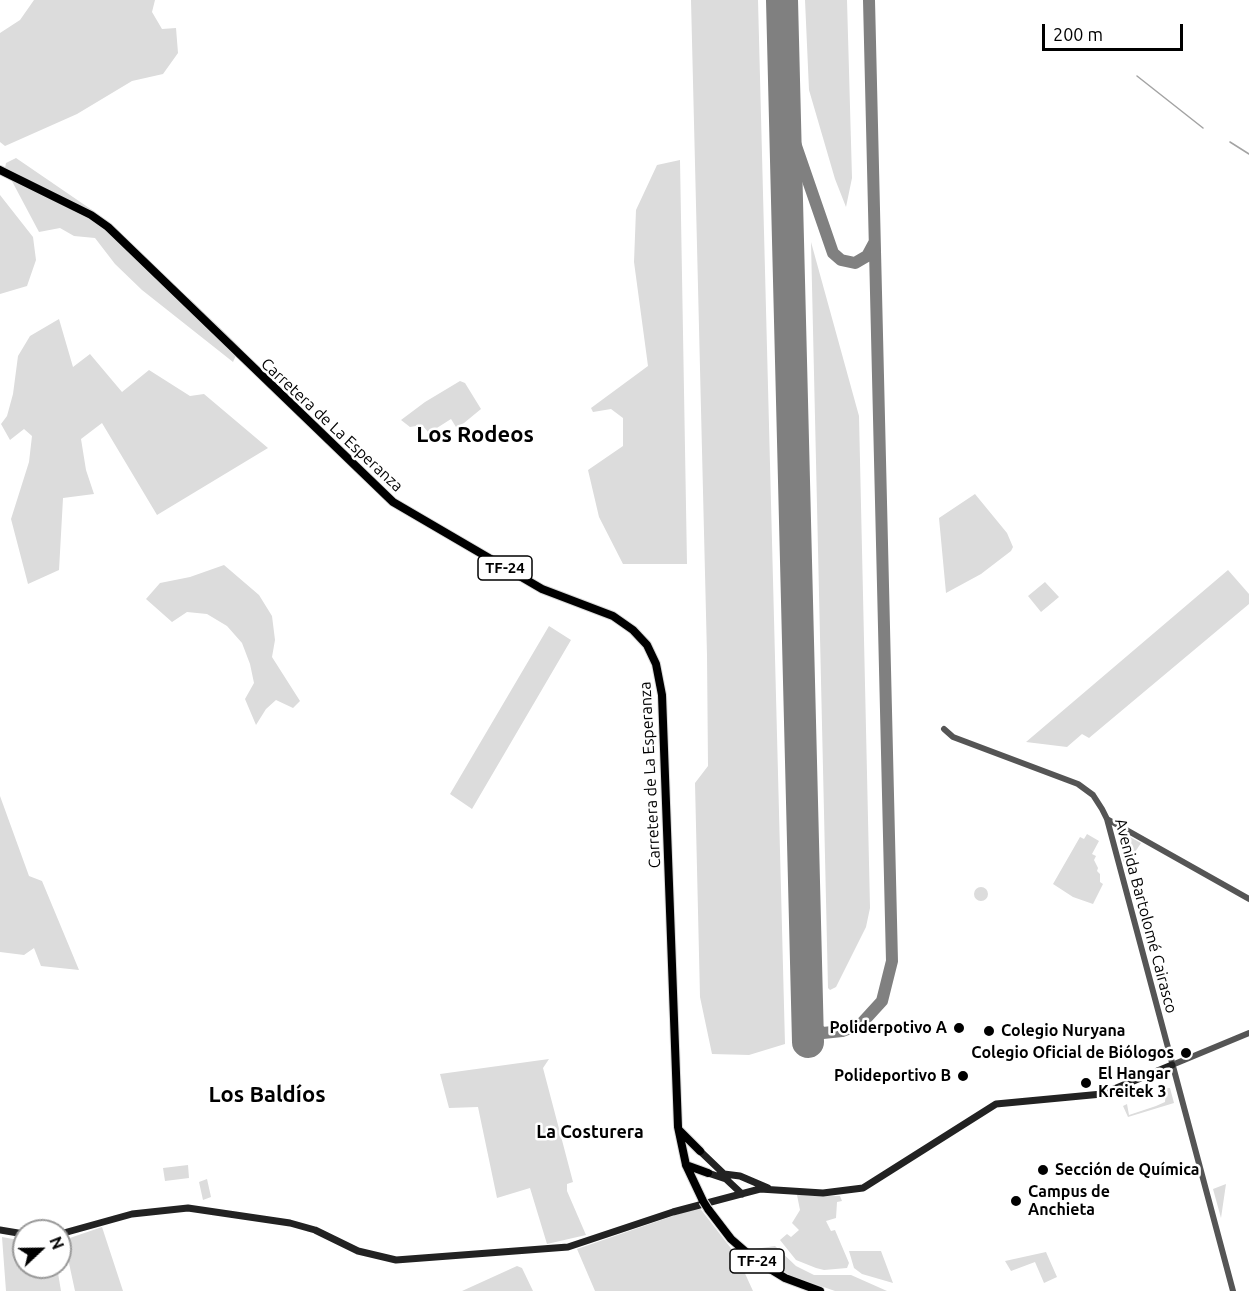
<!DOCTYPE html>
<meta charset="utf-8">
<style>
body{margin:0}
#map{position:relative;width:1249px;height:1291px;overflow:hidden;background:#fff;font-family:Ubuntu,sans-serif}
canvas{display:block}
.north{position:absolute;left:12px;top:1219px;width:60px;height:60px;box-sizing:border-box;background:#fff;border:2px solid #999;border-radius:50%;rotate:68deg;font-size:16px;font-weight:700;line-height:24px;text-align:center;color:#000}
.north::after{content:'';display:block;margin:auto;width:21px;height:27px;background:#000;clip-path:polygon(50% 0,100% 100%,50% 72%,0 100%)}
.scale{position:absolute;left:1042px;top:24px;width:141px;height:27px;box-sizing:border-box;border:3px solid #000;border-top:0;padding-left:8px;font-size:18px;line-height:21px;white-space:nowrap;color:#000;-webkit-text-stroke:4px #fff;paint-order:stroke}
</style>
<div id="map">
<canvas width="1249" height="1291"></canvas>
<div class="north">N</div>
<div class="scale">200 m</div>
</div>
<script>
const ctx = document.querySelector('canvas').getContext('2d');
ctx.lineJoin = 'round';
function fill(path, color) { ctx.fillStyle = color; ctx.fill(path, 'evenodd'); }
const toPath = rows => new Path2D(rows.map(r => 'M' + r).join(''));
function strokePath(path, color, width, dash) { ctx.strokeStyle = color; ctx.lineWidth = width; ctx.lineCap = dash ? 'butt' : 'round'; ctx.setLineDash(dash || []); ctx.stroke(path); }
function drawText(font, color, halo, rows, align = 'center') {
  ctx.font = font + ' Ubuntu,sans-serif'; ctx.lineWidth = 5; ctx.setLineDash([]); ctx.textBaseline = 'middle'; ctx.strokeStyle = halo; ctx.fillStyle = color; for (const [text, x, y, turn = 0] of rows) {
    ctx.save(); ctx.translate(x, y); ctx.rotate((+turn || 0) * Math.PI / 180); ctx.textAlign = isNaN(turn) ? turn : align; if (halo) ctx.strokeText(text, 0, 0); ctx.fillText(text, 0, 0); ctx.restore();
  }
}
const green = toPath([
 [34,0,155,0,152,12,162,29,176,28,178,53,163,74,132,81,77,114,5,146,0,142,0,33,20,20],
 [691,0,758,0,785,1044,749,1055,712,1054,700,997,695,783,708,766,707,655],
 [805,0,847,0,852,178,846,207,835,179,809,90],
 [16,158,92,210,98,224,130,253,190,299,240,347,233,362,142,290,115,264,95,238,74,236,60,228,39,232,5,168,6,163],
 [680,160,687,564,623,564,599,517,588,470,623,446,623,418,611,409,593,412,591,408,648,366,634,262,636,210,657,165],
 [0,195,33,237,36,260,27,286,0,294],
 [811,242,859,416,870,908,866,927,836,987,830,990,828,988],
 [59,319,73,367,90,354,122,392,149,370,190,396,204,394,268,448,157,515,102,423,81,439,86,470,94,494,63,498,59,570,28,584,11,519,29,462,32,436,24,429,10,440,1,424,7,416,13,394,18,356,30,336],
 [460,381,465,383,481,409,464,423,456,427,451,419,429,433,422,425,410,427,401,420,425,402],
 [975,494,1007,533,1013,547,1011,551,981,574,946,593,939,518],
 [224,565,259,595,272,616,275,640,272,657,300,701,293,708,276,700,266,709,256,725,245,699,254,683,250,664,242,643,227,626,207,614,187,612,172,622,146,599,160,583,190,577],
 [1228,570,1249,594,1249,604,1089,738,1082,734,1067,747,1026,742],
 [1045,582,1059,597,1041,612,1028,596],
 [549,626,571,640,472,809,450,794],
 [0,796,29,876,42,881,79,970,41,966,34,948,24,955,0,952],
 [1087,834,1099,841,1092,854,1096,856,1094,860,1098,868,1097,871,1100,874,1100,882,1103,884,1093,904,1073,897,1053,884,1080,837,1084,839],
 [1130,837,1141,843,1127,864,1124,863,1121,853],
 '974 894a7 7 0 1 1 14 0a7 7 0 1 1-14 0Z',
 [549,1059,543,1068,573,1182,567,1184,567,1191,586,1235,547,1244,530,1188,497,1198,478,1107,449,1108,440,1074],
 [1166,1088,1170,1088,1174,1103,1128,1117,1123,1106,1127,1104,1129,1115,1156,1106,1165,1102],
 [188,1165,189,1178,165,1181,163,1168],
 [207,1179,211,1197,203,1200,199,1182],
 [1226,1184,1221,1218,1213,1189],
 [797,1195,840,1196,842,1201,837,1202,836,1218,826,1221,831,1231,835,1230,849,1263,847,1268,824,1270,816,1268,796,1260,780,1240,787,1234,791,1237,799,1230,792,1223,800,1210],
 [699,1207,737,1256,753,1291,595,1291,577,1249],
 [102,1227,123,1291,75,1291,64,1240],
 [2,1237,24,1241,24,1267,57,1267,61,1291,6,1291],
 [775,1246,796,1266,814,1275,851,1275,887,1291,835,1291,792,1276,781,1270,775,1253,767,1249,759,1251,755,1249],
 [849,1251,881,1251,893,1283,862,1274,854,1268],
 [1046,1252,1057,1277,1044,1283,1035,1262,1011,1271,1005,1261],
 [517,1266,522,1268,533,1291,462,1291]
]);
const stream = toPath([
 [1137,76,1203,128],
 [1230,142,1249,154]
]);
const taxiway = toPath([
 [785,114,833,253,841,260,855,263,867,256,874,243],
 [807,1012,810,1025,823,1033,842,1031,861,1024,882,1001,892,961,869,0]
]);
const runway = toPath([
 [782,0,808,1042]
]);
const tertiary = toPath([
 [944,729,953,737,1078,784,1093,795,1102,809,1107,819,1233,1291],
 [1107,819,1249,899],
 [1172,1065,1249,1033]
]);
const secondary = toPath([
 [700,1151,724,1174,740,1176,768,1188],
 [708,1173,726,1179,742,1194],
 [0,1230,24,1234],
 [60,1234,132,1214,188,1208,290,1223,315,1230,358,1251,396,1260,568,1247,673,1212,760,1189,823,1193,863,1188,996,1104,1102,1094,1172,1065]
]);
const primary = toPath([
 [0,170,91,215,108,227,393,502,542,589,613,616,633,630,647,645,656,664,662,695,678,1127,686,1165,703,1201],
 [680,1131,700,1151],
 [686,1165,708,1173],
 [708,1209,731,1239,754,1259,785,1278,820,1291]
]);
const primaryBridge = toPath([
 [703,1201,708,1209]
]);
const markers = [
 [959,1028,6,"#000"],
 [989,1031,6,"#000"],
 [1186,1053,6,"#000"],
 [963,1076,6,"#000"],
 [1086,1083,6,"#000"],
 [1043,1170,6,"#000"],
 [1016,1201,6,"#000"]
];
const shields = [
 [505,568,54],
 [757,1261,54]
];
const shieldNames = [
 ["TF-24",505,568],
 ["TF-24",757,1261]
];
const streetNames = [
 ["Carretera de La Esperanza",332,425,43],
 ["Carretera de La Esperanza",650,775,-93],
 ["Avenida Bartolomé Cairasco",1146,916,75]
];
const poiNames = [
 ["Poliderpotivo A",947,1028,"right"],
 ["Colegio Nuryana",1001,1031],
 ["Colegio Oficial de Biólogos",1174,1053,"right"],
 ["El Hangar",1098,1074],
 ["Kreitek 3",1098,1092],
 ["Polideportivo B",951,1076,"right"],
 ["Sección de Química",1055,1170],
 ["Campus de",1028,1192],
 ["Anchieta",1028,1210]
];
const neighbourhoodNames = [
 ["La Costurera",590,1132]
];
const districtNames = [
 ["Los Rodeos",475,435],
 ["Los Baldíos",267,1095]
];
fill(green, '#dcdcdc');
strokePath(stream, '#a3a3a3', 1.5);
strokePath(taxiway, '#808080', 12);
strokePath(runway, '#808080', 32);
strokePath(primary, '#dbdbdb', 10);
strokePath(tertiary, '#555', 6);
strokePath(secondary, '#222', 7);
strokePath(primary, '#000', 8);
strokePath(primaryBridge, '#dbdbdb', 10, []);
strokePath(primaryBridge, '#000', 8);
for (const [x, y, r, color] of markers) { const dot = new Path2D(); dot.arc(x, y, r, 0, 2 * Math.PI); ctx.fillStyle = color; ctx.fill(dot); strokePath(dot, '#fff', 2); }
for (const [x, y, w] of shields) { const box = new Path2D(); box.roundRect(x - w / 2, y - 12, w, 24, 4.5); ctx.fillStyle = '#fff'; ctx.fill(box); strokePath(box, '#000', 1.5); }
drawText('bold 15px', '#000', null, shieldNames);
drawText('16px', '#000', '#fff', streetNames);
drawText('bold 16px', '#000', '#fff', poiNames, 'left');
drawText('bold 18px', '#000', '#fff', neighbourhoodNames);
drawText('bold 22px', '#000', '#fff', districtNames);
</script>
